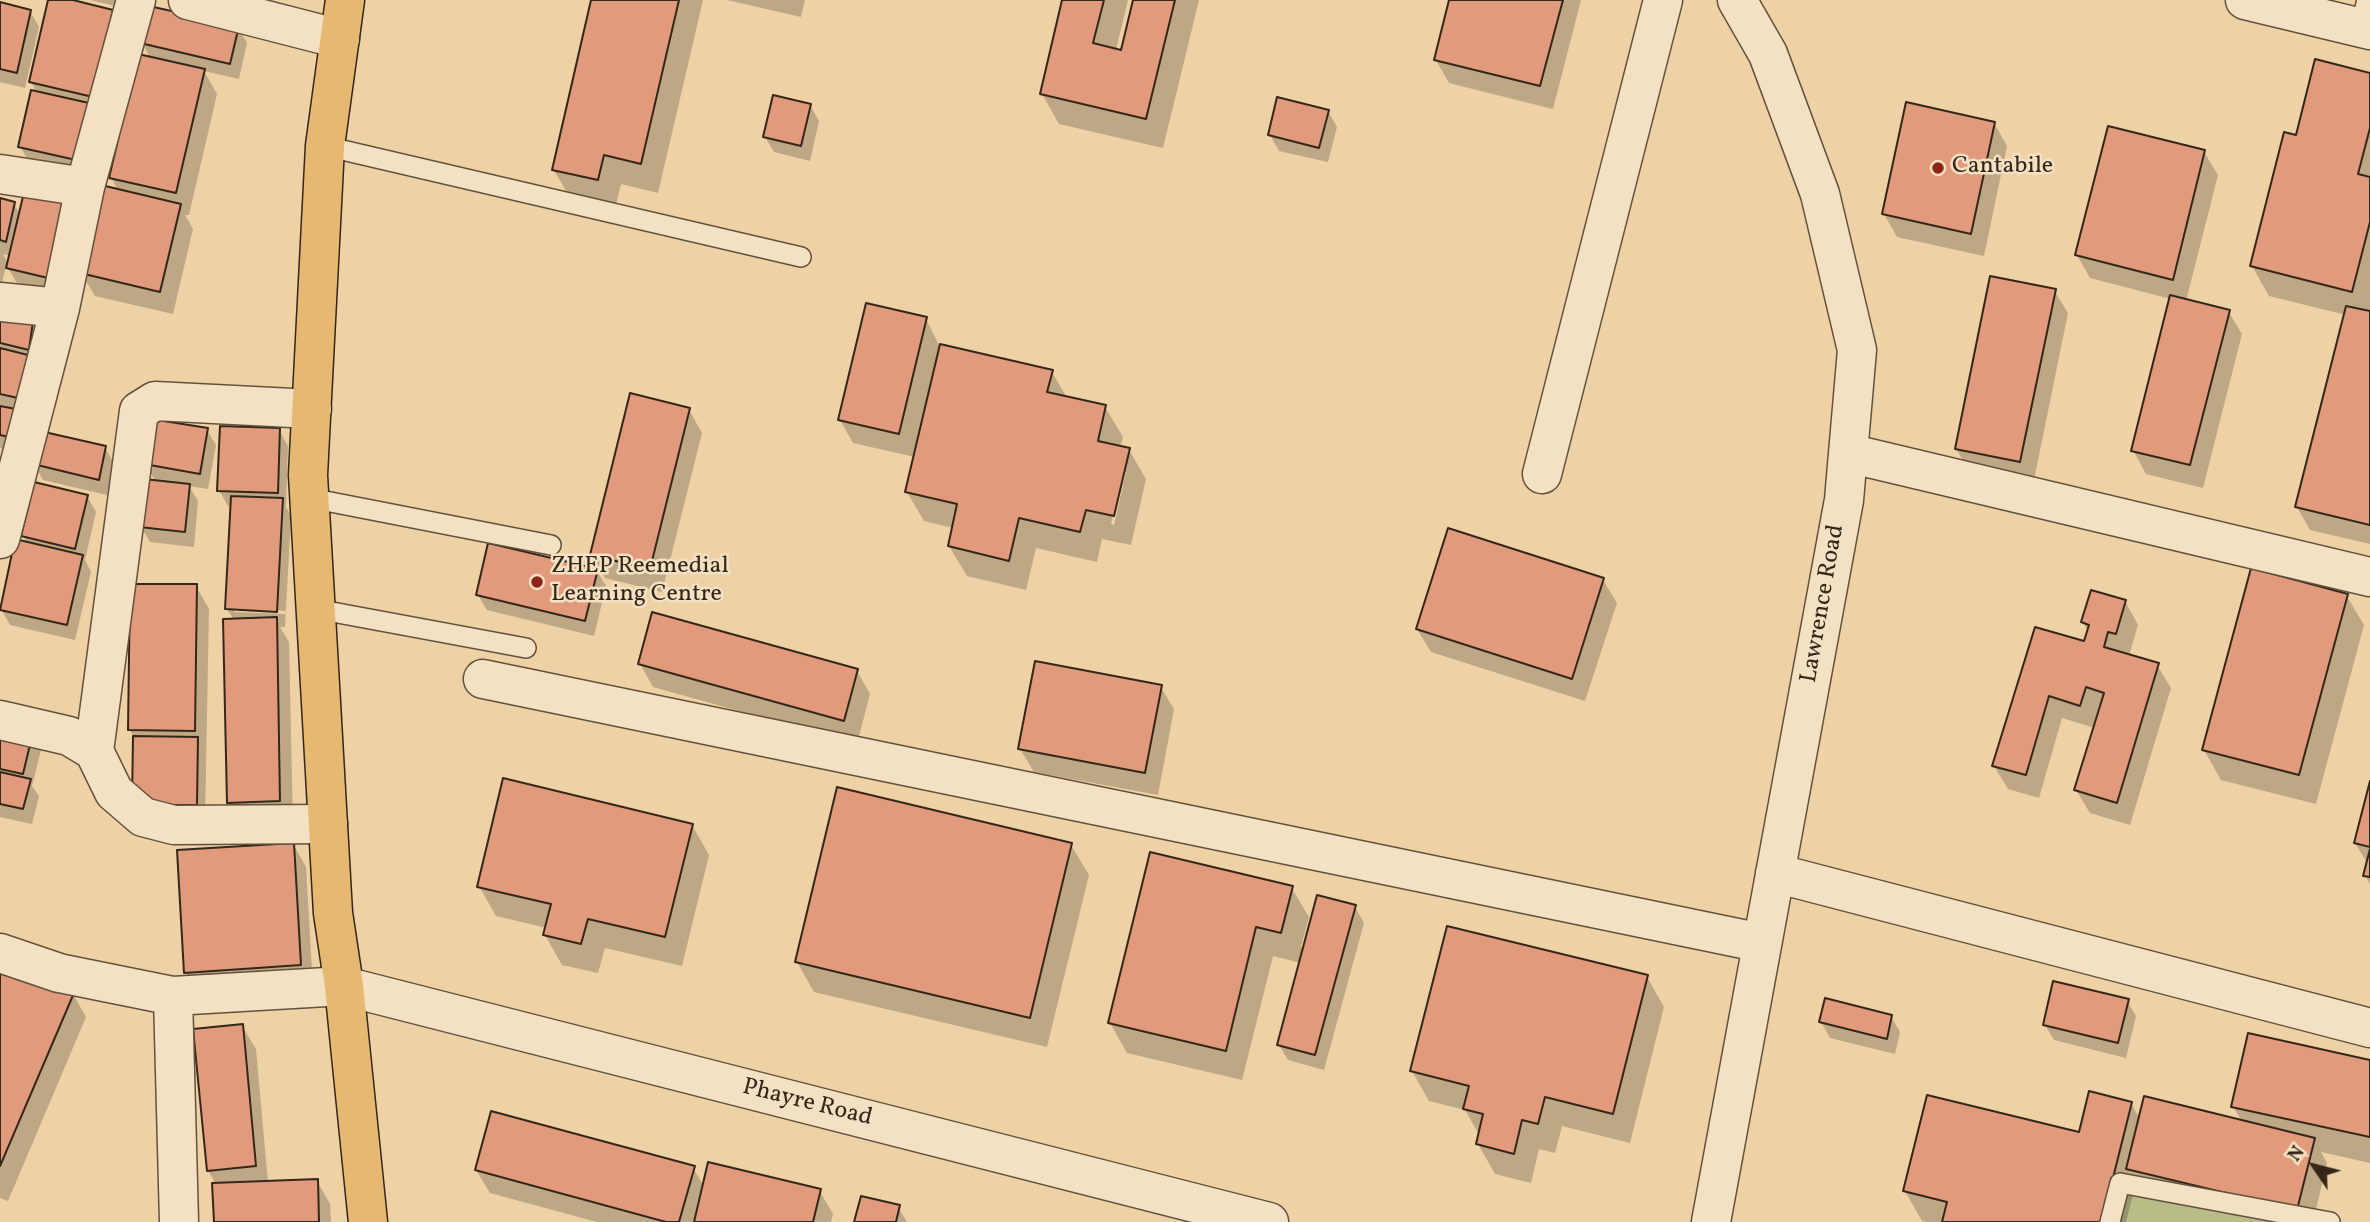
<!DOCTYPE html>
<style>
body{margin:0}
#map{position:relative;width:2370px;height:1222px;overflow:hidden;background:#eed1a5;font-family:Vollkorn,serif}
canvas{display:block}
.north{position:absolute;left:2279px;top:1131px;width:70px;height:70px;-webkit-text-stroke:5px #f4e1c4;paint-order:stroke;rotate:305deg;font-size:19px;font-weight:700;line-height:28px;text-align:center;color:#34271a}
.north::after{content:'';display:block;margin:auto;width:24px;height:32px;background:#34271a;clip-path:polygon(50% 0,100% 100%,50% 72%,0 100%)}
</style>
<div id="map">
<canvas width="2370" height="1222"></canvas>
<div class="north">N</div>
</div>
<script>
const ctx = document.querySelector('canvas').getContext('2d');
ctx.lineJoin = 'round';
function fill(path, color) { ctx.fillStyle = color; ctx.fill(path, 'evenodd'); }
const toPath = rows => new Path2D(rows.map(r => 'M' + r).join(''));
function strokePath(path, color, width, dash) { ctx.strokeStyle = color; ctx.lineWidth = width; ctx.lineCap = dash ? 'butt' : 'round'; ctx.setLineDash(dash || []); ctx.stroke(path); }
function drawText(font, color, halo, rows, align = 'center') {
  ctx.font = font + ' Vollkorn,serif'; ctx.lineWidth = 5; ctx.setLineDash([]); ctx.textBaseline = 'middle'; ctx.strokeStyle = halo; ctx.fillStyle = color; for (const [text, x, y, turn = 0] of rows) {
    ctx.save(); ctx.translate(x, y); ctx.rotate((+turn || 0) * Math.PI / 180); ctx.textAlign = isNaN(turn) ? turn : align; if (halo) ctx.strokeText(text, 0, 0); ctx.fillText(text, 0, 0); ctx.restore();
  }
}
const green = toPath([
 [2117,1186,2265,1222,2108,1222]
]);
const shadow = toPath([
 [50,0,65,0,112,11,121,27,84,175,29,162,20,146,37,93,31,82],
 [90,0,133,0,131,10],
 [593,0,703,0,658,193,621,184,615,209,571,199,553,169],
 [727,0,805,0,801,17],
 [1064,0,1128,0,1116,50,1122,52,1135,0,1199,0,1163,148,1059,124,1042,94],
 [1451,0,1581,0,1553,109,1449,83,1436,60],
 [0,4,30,11,39,27,25,88,0,82],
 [238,28,247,43,239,79,204,71,217,94,189,215,185,215,193,229,173,314,95,296,81,273,118,191,111,177,151,59,142,43],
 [2370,74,2370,544,2310,530,2297,507,2346,315,2269,296,2252,266],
 [810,105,819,121,810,161,774,152,765,137],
 [1328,111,1337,127,1328,162,1279,151,1270,135],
 [1994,123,2007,146,1984,256,1897,237,1884,214],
 [2204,152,2218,175,2186,301,2228,311,2242,334,2203,488,2146,474,2133,450,2171,299,2090,278,2077,255],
 [0,200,14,203,57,293,17,283,6,265,0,292],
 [3,254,11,256,9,265],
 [2054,290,2068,313,2033,485,1970,472,1956,449],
 [0,318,32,322,36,330,18,452,0,448],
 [926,319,939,345,1052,372,1067,398,1105,407,1123,437,1120,447,1129,450,1146,479,1131,545,1102,539,1097,562,1036,548,1026,590,967,576,949,546,953,528,924,521,907,492,915,457,853,443,840,420],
 [1123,472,1126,472,1114,525,1111,524],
 [689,410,702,433,662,592,605,578,592,555],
 [207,430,216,445,208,489,189,486,198,501,194,547,150,542,141,527,156,482,145,464],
 [279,430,288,446,286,507,291,516,285,627,280,627,289,642,293,824,242,826,229,803,234,620,227,609,232,506,228,506,219,490],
 [234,608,286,611,286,614,234,612],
 [105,448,114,463,107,495,43,480,34,464],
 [87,496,96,512,85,560,91,572,75,640,10,625,1,609,27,543,23,536],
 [597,571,606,586,594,636,487,610,478,595],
 [1603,580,1617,603,1585,701,1431,652,1417,629],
 [131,586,196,586,209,609,205,821,143,820,135,739,130,730],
 [2346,595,2364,625,2316,804,2221,780,2204,750],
 [2125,601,2138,625,2129,656,2157,665,2171,688,2130,825,2090,813,2076,790,2095,728,2062,718,2039,798,2008,789,1994,766,2085,643,2089,633,2083,622],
 [640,664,857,671,870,694,857,744,653,687],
 [1160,686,1174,709,1158,795,1034,772,1020,749],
 [0,727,32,734,41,750,32,786,39,796,32,824,0,817],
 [2370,788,2370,884,2365,875,2368,864,2355,843],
 [692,825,709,855,682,966,605,948,598,973,562,965,545,935,547,928,496,916,479,886],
 [293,844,306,867,313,988,199,995,186,972],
 [1071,845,1089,875,1047,1047,814,992,797,962],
 [1291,887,1309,917,1301,947,1305,948,1355,907,1364,923,1324,1070,1288,1060,1279,1045,1301,963,1273,956,1242,1080,1127,1053,1110,1023],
 [1647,977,1664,1007,1630,1143,1562,1126,1555,1153,1539,1149,1531,1183,1495,1174,1478,1144,1480,1136,1465,1110,1429,1101,1412,1071],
 [0,979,73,994,86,1017,8,1201,0,1198],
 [2127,1001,2136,1016,2126,1058,2054,1040,2045,1025],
 [1891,1016,1900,1032,1895,1054,1830,1038,1821,1022],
 [242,1026,256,1049,268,1183,317,1181,330,1204,331,1222,215,1222,216,1185,208,1170],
 [2370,1062,2370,1163,2321,1152,2327,1163,2313,1222,2266,1222,2141,1192,2136,1182,2126,1222,1926,1222,1922,1221,1905,1191,2081,1134,2131,1103,2140,1119,2242,1122,2233,1106],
 [693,1168,704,1186,819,1190,833,1214,831,1222,597,1222,490,1193,476,1170],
 [898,1207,907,1222,856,1222]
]);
const building = toPath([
 [48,0,73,0,113,10,93,97,29,82,48,0],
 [591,0,679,0,641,164,604,155,598,180,552,170,591,0],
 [1062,0,1104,0,1093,43,1121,50,1133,0,1175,0,1146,119,1040,94,1062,0],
 [1449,0,1563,0,1540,86,1434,60,1449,0],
 [0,2,31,10,17,73,0,69,0,2],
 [149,6,239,26,230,64,140,43,149,6],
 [138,54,205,69,176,193,109,178,138,54],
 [2315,59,2370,73,2370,128,2358,174,2370,177,2370,222,2352,292,2250,266,2284,132,2296,135,2315,59],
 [31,90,89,103,76,160,18,147,31,90],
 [773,95,811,104,801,146,763,137,773,95],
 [1277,97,1329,110,1319,148,1268,135,1277,97],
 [1906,102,1995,122,1971,234,1882,214,1906,102],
 [2108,126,2205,150,2173,280,2075,255,2108,126],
 [101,185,181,204,160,292,80,273,101,185],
 [25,188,67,197,48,278,6,268,25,188],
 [0,198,15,202,6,242,0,240,0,198],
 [1990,276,2056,289,2020,462,1955,449,1990,276],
 [2170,295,2230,310,2190,465,2131,451,2170,295],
 [866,303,927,317,899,434,838,420,866,303],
 [2346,306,2370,311,2370,525,2295,507,2346,306],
 [0,316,33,321,29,350,0,343,0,316],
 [940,344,1053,370,1047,392,1106,405,1098,441,1130,448,1114,516,1086,510,1080,532,1019,518,1009,561,948,546,957,504,905,492,940,344],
 [0,348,28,355,18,398,0,394,0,348],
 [630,393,690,408,650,569,590,555,630,393],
 [0,406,16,409,9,437,0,435,0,406],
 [151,419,208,428,200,474,144,464,151,419],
 [220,426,280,428,278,493,217,491,220,426],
 [40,431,106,446,99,480,33,464,40,431],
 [144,479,190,484,185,532,139,527,144,479],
 [34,482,88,495,75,549,21,536,34,482],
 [231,496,283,498,277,612,225,609,231,496],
 [1448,528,1604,578,1572,679,1416,629,1448,528],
 [15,539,83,555,67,625,0,610,15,539],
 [488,543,598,569,585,621,476,595,488,543],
 [2251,568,2348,594,2299,775,2202,750,2251,568],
 [130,584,197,584,195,731,128,730,130,584],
 [2091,590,2126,600,2116,634,2108,632,2104,647,2159,663,2117,803,2074,790,2104,693,2086,687,2080,706,2049,696,2026,775,1992,766,2035,627,2084,641,2089,625,2081,622,2091,590],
 [652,612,858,669,844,721,638,664,652,612],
 [277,617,280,801,227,803,223,619,277,617],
 [1035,661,1162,685,1145,773,1018,749,1035,661],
 [0,725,33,732,23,774,0,769,0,725],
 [133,736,198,737,197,805,132,805,133,736],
 [0,772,31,779,23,809,0,804,0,772],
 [503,778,693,824,665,937,588,919,581,944,543,935,551,904,477,887,503,778],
 [2370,781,2370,847,2354,843,2370,781],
 [837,787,1072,843,1030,1018,795,962,837,787],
 [294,843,301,965,184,973,177,850,294,843],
 [2370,849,2370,877,2363,876,2370,849],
 [1150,852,1293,886,1281,933,1256,927,1226,1051,1108,1023,1150,852],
 [1317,895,1356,905,1315,1055,1277,1045,1317,895],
 [1447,926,1648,975,1613,1114,1545,1097,1538,1124,1522,1120,1514,1154,1476,1144,1483,1114,1463,1109,1469,1086,1410,1071,1447,926],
 [5,963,74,993,0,1166,0,975,5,963],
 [2053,981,2129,999,2118,1043,2043,1025,2053,981],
 [1825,998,1892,1015,1887,1039,1819,1022,1825,998],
 [243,1024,256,1166,207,1171,193,1029,243,1024],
 [2248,1033,2370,1060,2370,1137,2231,1107,2248,1033],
 [2089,1091,2132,1102,2102,1222,1942,1222,1947,1202,1903,1191,1927,1095,2079,1132,2089,1091],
 [2144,1096,2315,1138,2297,1210,2126,1169,2144,1096],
 [491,1111,695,1166,679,1222,666,1222,475,1170,491,1111],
 [708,1162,821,1189,813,1222,694,1222,708,1162],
 [318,1179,319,1222,214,1222,212,1183,318,1179],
 [861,1196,900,1205,896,1222,854,1222,861,1196]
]);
const service = toPath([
 [2360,28,2367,0],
 [325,146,801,257],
 [310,498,551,545],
 [316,609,526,648],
 [2110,1222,2120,1183,2330,1222]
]);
const minor = toPath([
 [188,0,340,39],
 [0,174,85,187],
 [0,302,60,308],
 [312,409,155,401,139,411,94,751,114,792,143,817,174,825,328,824],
 [1848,453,2370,577],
 [1542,474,1663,0],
 [0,539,60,308,85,187,136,0],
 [483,679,1762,943],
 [0,720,69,736,94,751],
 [1775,873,2370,1028],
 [0,953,59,973,173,996,344,986,1269,1222],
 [173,996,179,1222],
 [1711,1222,1844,500,1857,350,1820,194,1768,54,1737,0]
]);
const tertiary = toPath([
 [2245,0,2370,30]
]);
const trunk = toPath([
 [345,0,325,146,308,475,333,913,344,986,368,1222]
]);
const markers = [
 [1938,168,7,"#8f2418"],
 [537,582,7,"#8f2418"]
];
const poiNames = [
 ["Cantabile",1952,168],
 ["ZHEP Reemedial",551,568],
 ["Learning Centre",551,596]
];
const streetNames = [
 ["Lawrence Road",1824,604,-80],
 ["Phayre Road",807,1104,14]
];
fill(green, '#b9bc86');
fill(shadow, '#0003');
fill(building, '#e19a7b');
strokePath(building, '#34271a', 2);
strokePath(service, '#62523d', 22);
strokePath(minor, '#62523d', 41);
strokePath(tertiary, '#62523d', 41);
strokePath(trunk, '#34271a', 41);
strokePath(service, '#f4e1c4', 19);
strokePath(minor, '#f4e1c4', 38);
strokePath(tertiary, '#f4e1c4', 38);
strokePath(trunk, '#e7b872', 38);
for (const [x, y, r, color] of markers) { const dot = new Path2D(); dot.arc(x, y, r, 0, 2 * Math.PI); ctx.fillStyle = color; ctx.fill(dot); strokePath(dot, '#f4e1c4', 2.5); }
drawText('24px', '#34271a', '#f4e1c4', poiNames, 'left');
drawText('24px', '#34271a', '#f4e1c4', streetNames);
</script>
